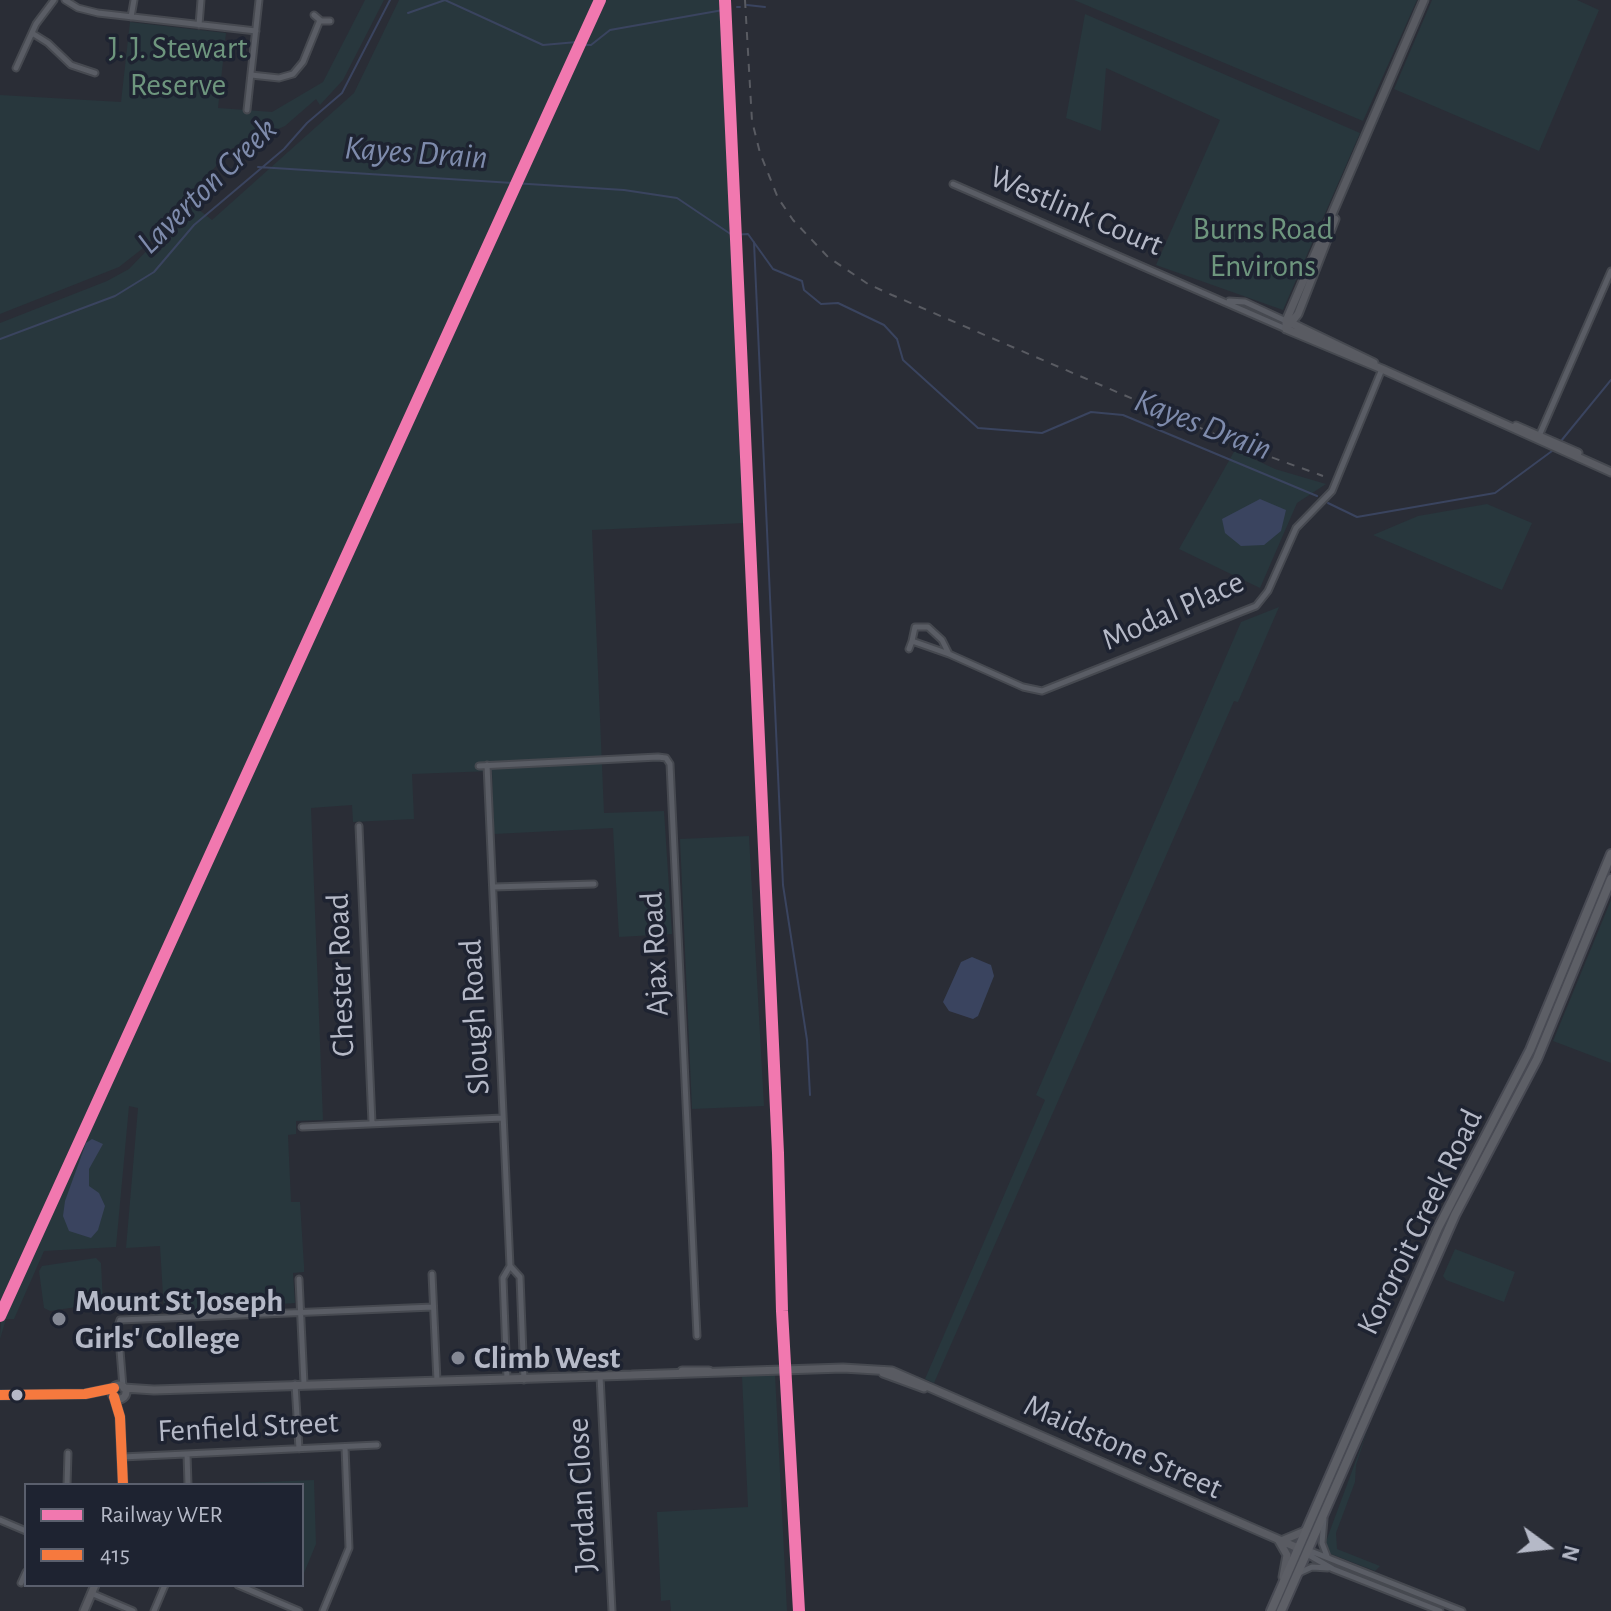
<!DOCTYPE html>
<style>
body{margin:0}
#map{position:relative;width:1611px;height:1611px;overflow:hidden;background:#2a2d36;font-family:"Alegreya Sans",sans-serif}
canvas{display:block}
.legend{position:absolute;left:24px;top:1483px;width:280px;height:104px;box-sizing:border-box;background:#1e2331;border:2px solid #5a5f6d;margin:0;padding:10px 14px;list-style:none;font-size:24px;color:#b5b9c7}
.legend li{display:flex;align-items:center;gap:16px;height:40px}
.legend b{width:40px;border:2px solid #5a5f6d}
.north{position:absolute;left:1507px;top:1507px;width:80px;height:80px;-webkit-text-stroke:6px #1e2331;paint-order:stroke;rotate:105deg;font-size:22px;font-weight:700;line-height:32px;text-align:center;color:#b5b9c7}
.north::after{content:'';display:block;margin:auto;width:28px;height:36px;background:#b5b9c7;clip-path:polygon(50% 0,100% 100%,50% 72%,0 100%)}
</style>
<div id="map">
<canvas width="1611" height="1611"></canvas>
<ul class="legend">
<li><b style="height:10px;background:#f178af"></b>Railway WER</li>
<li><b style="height:10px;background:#f6793e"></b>415</li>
</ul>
<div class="north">N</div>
</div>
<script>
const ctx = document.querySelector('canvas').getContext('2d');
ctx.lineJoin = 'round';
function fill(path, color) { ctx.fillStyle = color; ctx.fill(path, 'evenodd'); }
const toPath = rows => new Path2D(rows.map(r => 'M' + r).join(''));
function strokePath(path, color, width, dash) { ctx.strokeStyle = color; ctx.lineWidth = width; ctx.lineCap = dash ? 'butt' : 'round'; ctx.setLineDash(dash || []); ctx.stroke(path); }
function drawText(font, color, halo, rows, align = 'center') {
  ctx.font = font + ' "Alegreya Sans",sans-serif'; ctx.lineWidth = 7; ctx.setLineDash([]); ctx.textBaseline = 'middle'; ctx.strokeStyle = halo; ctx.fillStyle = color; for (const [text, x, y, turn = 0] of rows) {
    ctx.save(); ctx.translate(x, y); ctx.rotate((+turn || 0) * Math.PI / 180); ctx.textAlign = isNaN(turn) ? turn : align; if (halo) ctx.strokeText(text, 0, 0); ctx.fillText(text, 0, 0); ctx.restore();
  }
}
const green = toPath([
 [365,0,384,0,343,80,320,105,316,99,285,126,231,149,147,245,119,267,0,314,0,95,121,102,130,22,226,33,218,108,272,112,323,82],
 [399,0,597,0,0,1309,0,323,107,281,129,269,187,209,194,206,212,220,354,93],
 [603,0,721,0,745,523,592,530,604,813,664,811,672,934,619,937,613,828,494,834,492,771,412,774,414,819,353,822,352,805,311,808,323,1120,296,1121,296,1134,288,1135,291,1202,300,1202,304,1266,304,1272,293,1273,295,1303,164,1312,160,1246,126,1248,138,1108,129,1106,116,1247,44,1251,14,1319,6,1319,0,1339,1,1320,33,1246],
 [1074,0,1417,0,1363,121],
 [1432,0,1577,0,1599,10,1539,151,1394,89],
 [1085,14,1360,133,1283,310,1156,265,1220,120,1106,68,1101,131,1066,118],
 [1235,450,1275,469,1326,484,1297,503,1260,588,1179,549],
 [1487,504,1532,523,1502,590,1373,535,1418,516],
 [1279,607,1238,702,1234,701,934,1383,925,1379,1045,1100,1036,1095,1241,622],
 [749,836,764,1106,692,1109,680,839],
 [1611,900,1611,1063,1553,1041],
 [1455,1249,1515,1272,1504,1302,1446,1280,1443,1276],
 [96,1258,101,1263,103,1303,50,1311,44,1308,39,1271,42,1266],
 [775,1374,787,1611,671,1611,670,1600,661,1601,657,1512,748,1507,742,1376],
 [1368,1428,1356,1465,1355,1482,1336,1533,1337,1549,1380,1566,1375,1571,1331,1554,1325,1544],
 [314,1480,316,1544,302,1578,302,1485,194,1485]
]);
const water = toPath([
 [1260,499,1286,510,1281,531,1264,545,1241,546,1225,533,1222,519],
 [972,957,991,965,994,976,978,1016,973,1019,949,1011,943,1002,961,962],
 [92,1139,103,1144,89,1169,89,1186,99,1193,105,1206,98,1230,91,1238,69,1231,63,1216,65,1201,86,1143]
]);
const stream = toPath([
 [747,5,765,7],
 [737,7,740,7],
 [408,13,445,0,543,45,577,42],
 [583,45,591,45,610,30,723,10],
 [258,167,624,190,677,198,732,235,748,234,773,269,802,281,804,290,821,304,838,303,884,325,897,339,903,360,978,428,1042,433,1091,412,1123,415,1317,496],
 [754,242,783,885,807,1040,810,1095],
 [0,339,115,296,154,272,194,225,284,149,307,123,342,93,390,0],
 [1561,441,1611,380],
 [1328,503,1357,517,1495,493,1552,451]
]);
const street = toPath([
 [65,0,78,8,98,13,256,31],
 [314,15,321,21,330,21],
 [131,17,134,0],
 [199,25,201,0],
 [32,33,48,43,71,65,95,73],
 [16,68,36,24,54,0],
 [251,75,279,78,293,74,303,62,320,20],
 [247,110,259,0],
 [953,184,1286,329],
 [1229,301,1245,302,1286,321],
 [1539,436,1611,271],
 [909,649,912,641],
 [949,654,912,641,915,627,928,627,942,640,949,654,1023,687,1042,691,1256,606,1268,591,1296,528,1332,491,1382,369],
 [487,765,510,1266,503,1278,507,1379],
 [479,766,658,757,666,758,670,764,697,1336],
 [359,826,372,1123],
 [493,887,594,884],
 [302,1127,503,1118],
 [510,1266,520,1277,524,1380],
 [432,1274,437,1381],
 [299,1279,304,1384],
 [600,1376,612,1611],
 [295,1384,299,1449],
 [123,1387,118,1326,120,1320,433,1307],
 [187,1454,188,1485],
 [122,1457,377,1445],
 [67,1485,68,1453],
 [1324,1519,1322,1543,1327,1556],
 [0,1520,26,1531],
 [1308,1550,1462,1611],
 [1307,1554,1333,1569,1440,1611],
 [1299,1573,1312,1567,1328,1568],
 [21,1583,26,1572],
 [238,1585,299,1611],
 [91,1593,133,1611],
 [154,1611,165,1585],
 [323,1611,349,1548,345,1447]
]);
const secondary = toPath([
 [1291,323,1374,363],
 [1286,329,1286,321,1424,0],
 [1286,329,1382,369,1611,472],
 [1286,329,1298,314,1335,219],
 [1516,426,1578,453],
 [682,1371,709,1371],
 [883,1373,924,1388],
 [632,1375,843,1368,892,1371,1298,1548],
 '112 1392a7 7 0 1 1 14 0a7 7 0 1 1-14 0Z',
 [124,1388,154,1390,633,1375],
 [0,1395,85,1394,114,1388],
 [114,1397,120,1417,123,1485],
 [1279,1541,1287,1555,1283,1577],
 [1281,1541,1305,1531],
 [84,1611,95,1585]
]);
const primary = toPath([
 [1271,1611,1438,1228,1530,1050,1611,854],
 [1281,1611,1455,1215,1537,1059,1611,879]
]);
const rail = toPath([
 [745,0,752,121,760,153,778,198,793,220,828,257,868,284,892,295,1249,449,1323,476]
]);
const bus1 = toPath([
 [0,1395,85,1394,114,1388],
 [114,1397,120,1417,123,1485]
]);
const rail1 = toPath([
 [725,0,778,1153,782,1311,799,1611],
 [0,1316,600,0]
]);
const markers = [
 [59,1319,8,"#848894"],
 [458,1358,8,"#848894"],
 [17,1395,7,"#b5b9c7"]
];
const parkNames = [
 ["J. J. Stewart",178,48],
 ["Reserve",178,85],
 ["Burns Road",1263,229],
 ["Environs",1263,266]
];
const streetNames = [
 ["Westlink Court",1076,211,23],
 ["Modal Place",1173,611,-24],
 ["Ajax Road",655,954,-93],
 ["Chester Road",341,975,-92],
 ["Slough Road",475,1017,-93],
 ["Kororoit Creek Road",1420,1222,-64],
 ["Fenfield Street",248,1427,-3],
 ["Maidstone Street",1123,1447,24],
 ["Jordan Close",582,1495,-93]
];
const poiNames = [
 ["Mount St Joseph",75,1301],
 ["Girls' College",75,1338],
 ["Climb West",474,1358]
];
const waterNames = [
 ["Kayes Drain",416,153,4],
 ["Laverton Creek",207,186,-44],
 ["Kayes Drain",1203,425,21]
];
fill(green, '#28373d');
fill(water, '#3a445f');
strokePath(stream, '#3a445f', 2);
strokePath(street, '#464950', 9);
strokePath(secondary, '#464950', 11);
strokePath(primary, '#484a53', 12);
strokePath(street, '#5a5d65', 5);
strokePath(secondary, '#595b62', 7);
strokePath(primary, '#5d5f66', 8);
strokePath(rail, '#595b62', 2, [8, 8]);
strokePath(bus1, '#f6793e', 10);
strokePath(rail1, '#f178af', 12);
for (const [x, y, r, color] of markers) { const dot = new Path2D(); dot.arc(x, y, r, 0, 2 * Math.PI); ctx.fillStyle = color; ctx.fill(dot); strokePath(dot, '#1e2331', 3); }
drawText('32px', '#6e967e', '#1e2331', parkNames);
drawText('32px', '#b5b9c7', '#1e2331', streetNames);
drawText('bold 32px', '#b5b9c7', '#1e2331', poiNames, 'left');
drawText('italic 34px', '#7e8bac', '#1e2331', waterNames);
</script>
